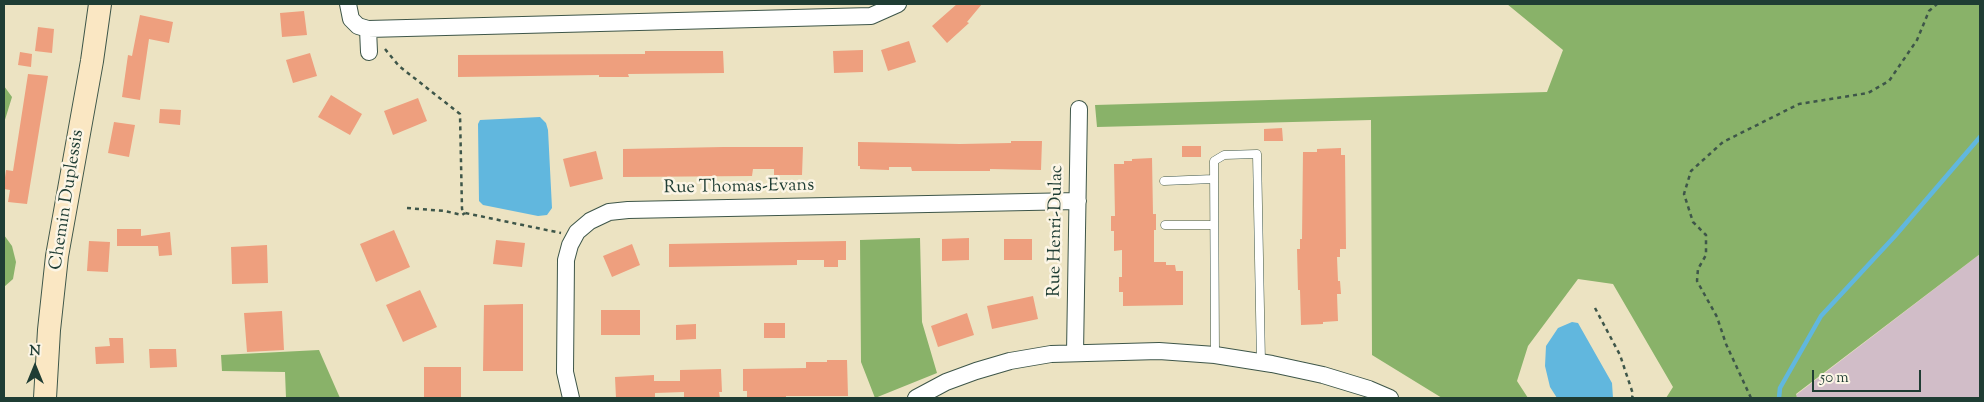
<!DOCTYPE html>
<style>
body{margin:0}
#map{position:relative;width:1984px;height:402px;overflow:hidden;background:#ece3c2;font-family:"Sorts Mill Goudy",serif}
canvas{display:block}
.frame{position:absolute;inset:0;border:5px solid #1f3d34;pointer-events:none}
.north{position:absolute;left:10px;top:342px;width:50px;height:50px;-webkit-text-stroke:4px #fcf5e5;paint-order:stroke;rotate:0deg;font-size:14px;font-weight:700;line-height:20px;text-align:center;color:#1f3d34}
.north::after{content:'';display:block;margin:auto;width:18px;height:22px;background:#1f3d34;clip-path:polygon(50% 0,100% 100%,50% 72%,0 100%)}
.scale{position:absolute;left:1812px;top:370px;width:109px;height:22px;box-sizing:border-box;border:2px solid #1f3d34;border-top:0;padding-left:6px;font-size:15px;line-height:18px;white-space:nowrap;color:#1f3d34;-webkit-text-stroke:4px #fcf5e5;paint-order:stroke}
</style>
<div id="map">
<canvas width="1984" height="402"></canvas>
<div class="frame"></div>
<div class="north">N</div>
<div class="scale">50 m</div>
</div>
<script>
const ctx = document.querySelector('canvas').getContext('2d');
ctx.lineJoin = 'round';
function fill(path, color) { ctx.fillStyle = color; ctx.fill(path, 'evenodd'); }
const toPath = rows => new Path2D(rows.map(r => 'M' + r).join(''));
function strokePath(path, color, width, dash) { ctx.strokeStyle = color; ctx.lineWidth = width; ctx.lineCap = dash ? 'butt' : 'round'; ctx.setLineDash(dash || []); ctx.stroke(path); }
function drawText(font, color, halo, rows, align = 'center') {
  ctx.font = font + ' "Sorts Mill Goudy",serif'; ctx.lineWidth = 5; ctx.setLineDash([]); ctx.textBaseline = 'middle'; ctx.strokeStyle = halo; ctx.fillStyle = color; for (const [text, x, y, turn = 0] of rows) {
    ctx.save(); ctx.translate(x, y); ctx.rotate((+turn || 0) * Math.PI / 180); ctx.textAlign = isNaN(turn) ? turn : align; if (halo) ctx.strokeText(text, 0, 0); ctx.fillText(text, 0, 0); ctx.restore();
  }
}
const industrial = toPath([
 [1980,254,1980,398,1797,398,1796,395]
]);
const forest = toPath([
 [1507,4,1980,4,1980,254,1796,394,1797,398,1666,398,1673,387,1613,284,1578,279,1528,346,1517,381,1528,398,1442,398,1372,355,1371,120,1097,127,1095,105,1547,92,1563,50],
 [4,86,12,97,4,123],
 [4,235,12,246,16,262,13,279,4,287],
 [920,238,922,322,937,373,875,398,861,362,860,240],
 [319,350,340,398,286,398,285,372,222,371,221,355]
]);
const water = toPath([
 [540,117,546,123,548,130,552,208,547,215,538,216,483,205,479,201,478,124,480,120],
 [1572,322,1578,323,1612,383,1613,398,1557,398,1550,387,1545,366,1546,346,1558,328]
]);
const stream = toPath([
 [1779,398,1780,388,1821,316,1895,236,1980,137]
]);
const building = toPath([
 [957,4,982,4,967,22,969,23,947,43,932,26],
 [304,11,307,35,282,37,280,13],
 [140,15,173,22,169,43,149,39,140,100,122,97,128,55,132,56],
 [38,27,54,29,52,53,35,51],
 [909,41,916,62,888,71,881,50],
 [863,50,863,72,834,73,833,51],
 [645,51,723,51,724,73,628,74,629,77,599,77,599,75,458,77,458,55,645,54],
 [20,52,32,54,31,67,18,65],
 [310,53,317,76,293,83,286,60],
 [28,74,48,76,27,204,8,202,10,190,4,189,4,185,6,170,13,171],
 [331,95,362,114,350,135,318,117],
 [418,98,427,121,393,135,384,111],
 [160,109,181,110,180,125,159,123],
 [114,122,135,125,129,157,108,153],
 [1282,128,1283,141,1264,141,1264,129],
 [1011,141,1042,141,1041,170,990,169,990,171,912,171,911,167,889,167,889,170,860,169,860,166,858,166,858,142,960,144,1011,143],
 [1182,146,1201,146,1201,157,1182,157],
 [723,147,803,147,802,175,774,175,774,169,753,169,752,176,623,177,623,149],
 [1341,148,1341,155,1345,155,1346,249,1340,249,1340,257,1337,257,1338,281,1340,281,1341,294,1337,294,1338,321,1323,322,1323,324,1301,325,1300,290,1298,290,1297,249,1300,249,1300,239,1302,239,1303,152,1317,152,1317,149],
 [596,151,603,179,570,187,563,159],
 [1152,158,1153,214,1156,214,1156,230,1154,230,1154,262,1166,262,1166,265,1175,265,1176,271,1183,271,1183,305,1123,306,1123,292,1119,292,1119,277,1122,277,1122,250,1114,251,1114,231,1111,231,1111,216,1115,216,1114,164,1124,164,1124,161,1132,161,1132,159],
 [117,229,141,229,141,236,170,232,172,255,159,256,158,246,117,246],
 [394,230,410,267,376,282,360,244],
 [969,238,969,260,942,261,942,239],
 [1004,239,1032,239,1032,260,1004,260],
 [496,240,525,243,522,267,493,264],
 [89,241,110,242,108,272,87,271],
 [846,241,846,260,838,260,838,267,824,267,824,260,797,260,797,265,669,267,669,244],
 [632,244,640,265,612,277,603,256],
 [267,245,268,283,232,284,231,247],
 [420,290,437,327,403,342,386,305],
 [1033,296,1038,319,992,329,987,306],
 [523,304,523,371,483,371,484,305],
 [601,310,640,310,640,335,601,335],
 [282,311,284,350,247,352,244,313],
 [967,313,974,335,938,347,931,326],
 [764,323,785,323,785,338,764,338],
 [696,324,696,339,676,340,676,325],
 [109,338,123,338,124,363,96,364,95,347,110,346],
 [149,349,176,349,177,367,150,368],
 [827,360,847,360,848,396,786,396,786,398,747,398,747,391,743,391,743,369,806,368,806,362,827,362],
 [424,367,461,367,461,398,424,398],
 [721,369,722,392,719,392,720,398,684,398,684,392,655,393,655,398,616,398,615,377,654,375,654,381,680,381,680,370]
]);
const path = toPath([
 [385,49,399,66,460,114,462,209,465,213,561,233],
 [407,208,445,211,462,215,465,213],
 [1595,308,1620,355,1633,394,1632,398],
 [1751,398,1726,344,1717,317,1697,281,1698,269,1706,255,1706,235,1693,222,1684,194,1691,171,1723,142,1799,104,1868,93,1889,81,1917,40,1929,11,1937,4]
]);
const lane = toPath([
 [1164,181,1213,179],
 [1165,225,1213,225],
 [1215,355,1214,161,1224,155,1257,154,1261,362]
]);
const street = toPath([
 [348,4,351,19,358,26,368,29,871,16,898,4],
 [368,29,369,52],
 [1075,353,1079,109],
 [571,398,565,372,566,260,570,245,577,232,590,221,609,212,628,210,1078,201],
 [916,398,946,382,976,371,1010,361,1051,354,1159,351,1215,355,1272,364,1323,375,1369,389,1390,398]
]);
const secondary = toPath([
 [45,398,49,330,57,256,92,61,100,4]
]);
const streetNames = [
 ["Rue Thomas-Evans",739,188,-1],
 ["Chemin Duplessis",68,200,-81],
 ["Rue Henri-Dulac",1057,231,-89]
];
fill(industrial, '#d1bdc8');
fill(forest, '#89b269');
fill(water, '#61b7de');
strokePath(stream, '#61b7de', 4.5);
fill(building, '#ee9f7e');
strokePath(lane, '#3e5649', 9);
strokePath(street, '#3e5649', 18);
strokePath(secondary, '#3e5649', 24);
strokePath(path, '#3e5649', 2.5, [4, 4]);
strokePath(lane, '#fff', 8);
strokePath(street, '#fff', 16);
strokePath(secondary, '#fae7c3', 22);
drawText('18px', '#1f3d34', '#fcf5e5', streetNames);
</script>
